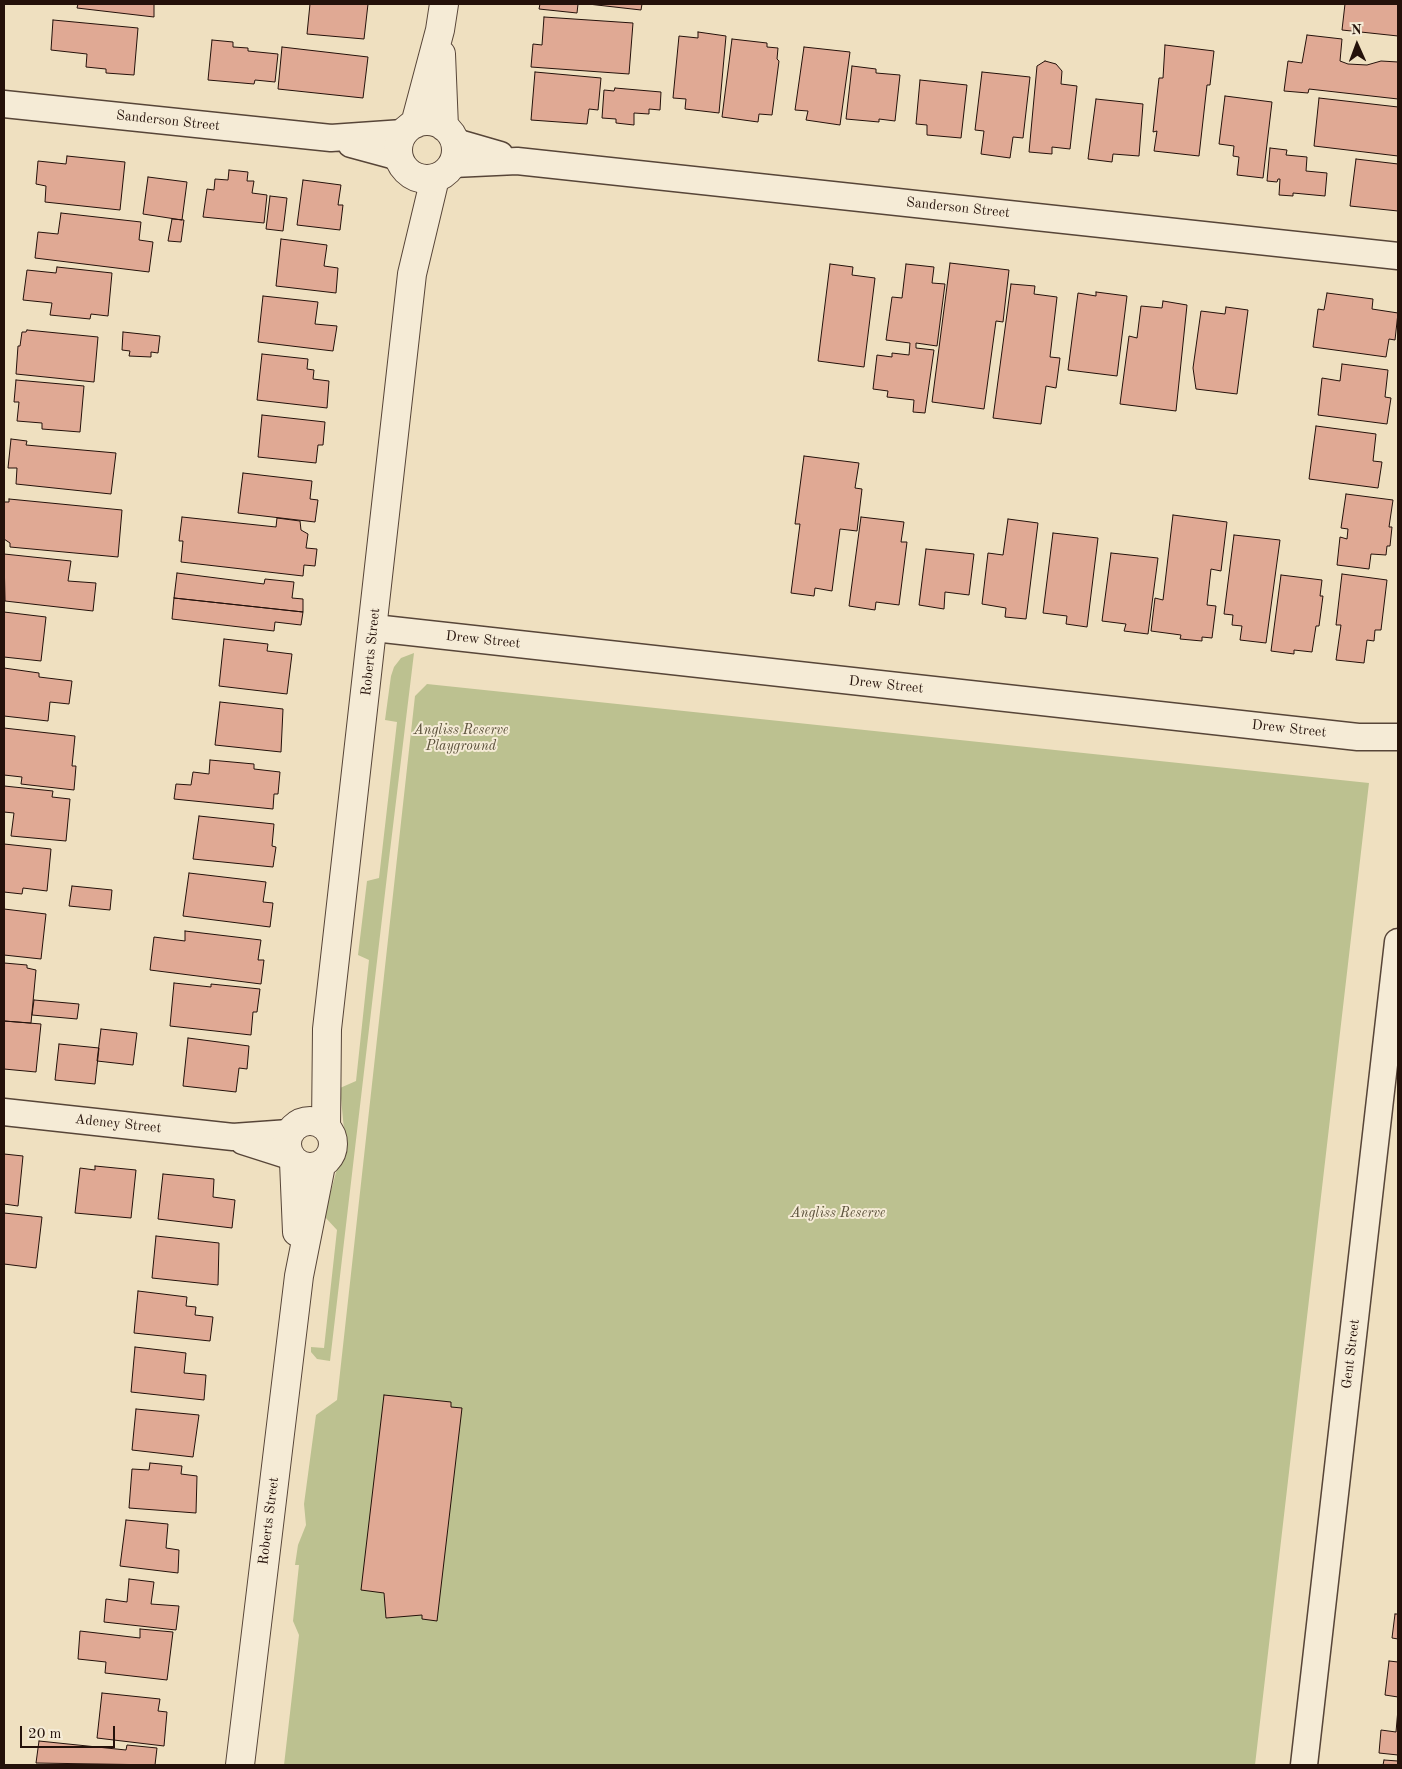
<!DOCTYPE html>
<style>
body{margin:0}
#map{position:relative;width:1402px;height:1769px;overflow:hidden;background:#efe0c0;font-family:"Old Standard TT",serif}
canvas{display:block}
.frame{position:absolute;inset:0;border:5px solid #24110a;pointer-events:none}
.north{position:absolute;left:1332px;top:20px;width:50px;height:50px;-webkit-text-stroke:4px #f5ebd6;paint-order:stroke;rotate:358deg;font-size:14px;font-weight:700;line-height:20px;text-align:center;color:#24110a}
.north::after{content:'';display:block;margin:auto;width:18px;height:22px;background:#24110a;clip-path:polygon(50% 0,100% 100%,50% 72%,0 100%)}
.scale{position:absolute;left:20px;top:1726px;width:95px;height:22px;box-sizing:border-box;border:2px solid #24110a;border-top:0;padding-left:6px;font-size:15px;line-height:18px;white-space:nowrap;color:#24110a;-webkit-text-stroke:4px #f5ebd6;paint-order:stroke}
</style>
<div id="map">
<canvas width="1402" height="1769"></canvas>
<div class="frame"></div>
<div class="north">N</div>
<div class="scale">20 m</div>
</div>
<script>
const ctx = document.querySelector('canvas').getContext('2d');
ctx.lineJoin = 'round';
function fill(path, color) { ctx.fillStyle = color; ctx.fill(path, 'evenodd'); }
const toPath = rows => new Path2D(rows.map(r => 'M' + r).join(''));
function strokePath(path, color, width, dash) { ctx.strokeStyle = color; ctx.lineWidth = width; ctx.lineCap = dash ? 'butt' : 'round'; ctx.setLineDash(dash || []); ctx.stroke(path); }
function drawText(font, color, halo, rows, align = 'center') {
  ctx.font = font + ' "Old Standard TT",serif'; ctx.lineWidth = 4; ctx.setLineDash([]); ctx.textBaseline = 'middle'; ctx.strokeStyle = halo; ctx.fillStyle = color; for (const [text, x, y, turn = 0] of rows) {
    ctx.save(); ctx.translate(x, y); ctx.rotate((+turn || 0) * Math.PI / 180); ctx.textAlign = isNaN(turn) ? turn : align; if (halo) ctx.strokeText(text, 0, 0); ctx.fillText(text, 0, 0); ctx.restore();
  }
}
const green = toPath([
 [414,653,389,859,330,1361,317,1359,311,1352,311,1347,324,1348,337,1230,324,1216,345,1140,340,1088,356,1081,369,960,358,955,367,881,379,878,397,722,385,720,391,676,394,667,401,658],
 [427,684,1369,783,1255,1765,284,1765,299,1635,293,1621,299,1565,295,1565,298,1545,306,1525,304,1504,316,1415,337,1400,415,696]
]);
const building = toPath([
 [74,4,154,4,154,17,77,8,78,4,74,4],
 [310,4,368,4,364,39,307,34,310,4],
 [540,4,578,4,577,13,539,9,540,4],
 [588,4,642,4,641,10,588,4],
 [1345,4,1398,4,1398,36,1342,30,1345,4],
 [544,17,633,23,629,74,531,67,533,44,542,45,544,17],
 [53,20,138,28,134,75,106,73,106,69,86,67,87,54,51,50,53,20],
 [698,32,726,36,719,113,685,109,686,99,673,98,679,36,698,38,698,32],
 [1307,35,1342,39,1340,61,1348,64,1367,65,1381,61,1398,62,1398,99,1309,89,1308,93,1284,91,1288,61,1302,63,1307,35],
 [732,39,767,43,767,47,778,48,777,59,779,61,772,115,759,114,758,122,722,117,732,39],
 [212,40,233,42,233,47,248,48,248,51,278,54,275,82,255,80,254,84,208,80,212,40],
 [1165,45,1214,51,1210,85,1207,85,1199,156,1154,151,1157,131,1153,132,1159,78,1163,78,1165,45],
 [282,47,368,57,363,98,278,89,282,47],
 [804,47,850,52,840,125,806,120,808,111,795,110,804,47],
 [1045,61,1056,64,1062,71,1061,84,1077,86,1070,149,1052,147,1052,154,1029,152,1037,66,1045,61],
 [852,66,876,69,876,73,900,75,895,121,879,119,879,122,846,119,852,66],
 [535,72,601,78,598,110,589,109,587,124,531,120,535,72],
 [982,72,1030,77,1023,138,1013,137,1010,158,981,154,984,131,975,130,982,72],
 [920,80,967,85,961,138,927,135,927,125,916,124,920,80],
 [615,88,661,92,660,110,649,109,649,114,634,113,634,125,616,123,616,119,602,118,604,90,614,91,615,88],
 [1225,96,1272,102,1263,178,1237,175,1239,157,1233,156,1234,146,1219,144,1225,96],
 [1319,98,1398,107,1398,156,1314,146,1319,98],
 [1096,99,1143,104,1139,156,1113,154,1112,162,1088,159,1096,99],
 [1270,148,1287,150,1286,155,1307,157,1306,171,1327,173,1325,196,1293,193,1293,196,1279,195,1280,179,1278,179,1277,182,1267,181,1270,148],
 [67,156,125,162,120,210,45,202,46,186,36,184,38,161,66,164,67,156],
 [1356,159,1398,164,1398,211,1350,206,1356,159],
 [229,170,248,172,247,181,254,181,252,193,267,195,264,223,203,217,207,189,214,190,215,179,228,180,229,170],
 [148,177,187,182,182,220,143,214,148,177],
 [303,180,341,185,338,205,343,205,340,230,297,225,303,180],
 [270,196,287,198,283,231,266,229,270,196],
 [61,213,141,222,139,240,153,242,149,272,35,258,38,232,58,234,61,213],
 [172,219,184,220,181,242,168,241,172,219],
 [281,239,327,245,324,266,338,268,336,293,276,286,281,239],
 [950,263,1009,270,1003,322,996,321,984,409,932,402,950,263],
 [830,264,853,267,852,275,875,278,864,367,818,361,830,264],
 [906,264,934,267,932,283,945,284,937,346,916,343,916,348,934,350,925,413,913,412,914,400,887,397,888,391,873,389,877,355,892,357,892,353,909,355,910,343,886,340,892,297,902,298,906,264],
 [57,267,112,273,108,316,91,314,90,319,50,315,52,303,23,300,27,270,56,273,57,267],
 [1011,284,1035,286,1034,294,1057,297,1050,357,1060,358,1056,388,1046,386,1041,424,993,418,1011,284],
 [1096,292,1127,296,1117,376,1068,370,1078,293,1096,296,1096,292],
 [1327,293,1373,299,1372,309,1398,313,1395,340,1389,339,1386,357,1313,347,1318,309,1324,310,1327,293],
 [263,296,318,302,315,324,337,326,333,351,258,342,263,296],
 [1163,301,1187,305,1176,411,1120,404,1129,336,1137,338,1141,306,1162,308,1163,301],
 [1226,307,1248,310,1237,394,1196,389,1193,368,1201,311,1225,314,1226,307],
 [27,330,98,337,94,382,16,374,18,346,20,346,22,332,26,332,27,330],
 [123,332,160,336,158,353,151,352,151,357,129,356,130,351,122,350,123,332],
 [262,354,308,359,307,369,314,370,313,379,329,381,327,408,257,400,262,354],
 [1342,364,1388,370,1385,397,1391,398,1387,424,1318,415,1322,378,1340,381,1342,364],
 [16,380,84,386,80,432,42,429,42,423,17,421,19,402,14,402,16,380],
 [262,415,325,422,323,445,318,445,316,463,258,457,262,415],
 [1316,426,1376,434,1373,461,1382,462,1378,488,1309,479,1316,426],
 [11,439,27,441,26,445,116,453,111,494,16,484,17,468,8,468,11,439],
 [804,456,859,463,855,488,862,489,857,531,840,529,832,591,815,588,814,596,791,593,800,524,795,524,804,456],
 [243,473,312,481,310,499,318,500,315,522,238,513,243,473],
 [1346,494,1393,500,1389,527,1392,527,1390,546,1387,546,1386,555,1371,554,1369,569,1337,565,1340,537,1347,539,1348,529,1341,528,1346,494],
 [9,499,122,510,118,557,10,547,10,543,4,539,4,502,9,502,9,499],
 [1173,515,1227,522,1221,571,1211,569,1207,605,1216,606,1212,638,1202,637,1202,641,1180,639,1181,635,1151,631,1155,598,1163,600,1173,515],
 [182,517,276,527,277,518,300,521,301,530,308,534,306,548,317,549,315,566,304,565,303,576,181,562,183,541,179,541,182,517],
 [861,517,904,522,901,542,907,542,899,605,876,602,875,610,849,606,861,517],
 [1008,519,1038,523,1026,619,1005,617,1006,608,982,604,988,553,1003,555,1008,519],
 [1053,533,1098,538,1087,627,1066,624,1067,616,1043,613,1053,533],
 [1234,535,1280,540,1266,643,1240,640,1242,626,1232,625,1233,615,1224,614,1234,535],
 [926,549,974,554,969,595,945,592,944,609,919,605,926,549],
 [1111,553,1158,558,1148,634,1124,631,1126,624,1102,621,1111,553],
 [4,554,71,561,68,581,96,583,93,611,5,601,4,554],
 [177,573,264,584,265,579,294,582,292,598,303,599,303,612,174,598,177,573],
 [1342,574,1387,580,1381,630,1375,630,1374,641,1367,640,1364,663,1336,660,1341,625,1336,625,1342,574],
 [1281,575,1322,580,1320,596,1323,596,1319,626,1316,626,1312,652,1294,650,1294,654,1271,651,1281,575],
 [174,598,303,612,301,625,275,622,274,631,172,619,174,598],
 [4,612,46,617,41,661,4,657,4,612],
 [224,639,268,644,267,651,292,654,287,694,219,686,224,639],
 [4,668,39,673,39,677,72,681,69,704,50,702,48,721,4,716,4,668],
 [220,702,283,709,281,752,215,745,220,702],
 [4,728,75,736,72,766,76,766,74,790,21,784,22,777,4,775,4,728],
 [210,760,254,764,254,769,280,772,278,794,274,794,273,809,174,799,176,784,191,785,193,772,209,774,210,760],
 [4,786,53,791,52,797,70,799,66,841,11,836,14,813,4,812,4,786],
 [199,816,274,824,272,846,276,847,273,867,193,859,199,816],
 [4,844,51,849,47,891,23,888,22,894,4,892,4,844],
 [189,873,266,882,263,902,273,903,270,927,183,916,189,873],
 [72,886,112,890,110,910,69,906,72,886],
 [4,909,46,914,41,959,4,955,4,909],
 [185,931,261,940,258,960,264,960,261,984,150,970,154,937,185,941,185,931],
 [4,963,27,965,27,968,36,970,31,1023,4,1021,4,963],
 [174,983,211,987,211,984,260,989,257,1012,253,1012,251,1035,170,1026,174,983],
 [34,1000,79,1004,77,1019,32,1015,34,1000],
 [4,1021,41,1024,36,1072,4,1069,4,1021],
 [101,1029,137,1033,133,1065,97,1061,101,1029],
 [188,1038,249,1046,247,1069,239,1068,236,1092,183,1086,188,1038],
 [59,1044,99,1048,95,1084,55,1080,59,1044],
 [4,1154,23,1156,18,1206,4,1204,4,1154],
 [95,1166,136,1170,131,1218,75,1213,80,1168,95,1170,95,1166],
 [163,1174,214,1179,213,1197,235,1200,232,1228,158,1219,163,1174],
 [4,1213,42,1217,36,1268,4,1264,4,1213],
 [156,1236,219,1243,218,1285,152,1278,156,1236],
 [138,1291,187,1297,186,1306,196,1307,195,1315,213,1317,210,1341,134,1333,138,1291],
 [135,1347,186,1353,184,1373,206,1375,204,1400,131,1392,135,1347],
 [384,1395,451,1402,451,1407,462,1408,437,1621,422,1619,422,1615,386,1618,384,1593,361,1590,384,1395],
 [136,1409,199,1415,193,1457,132,1450,136,1409],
 [150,1463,182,1466,181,1474,197,1476,196,1513,129,1508,132,1469,149,1470,150,1463],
 [126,1520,168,1524,166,1548,179,1550,178,1573,120,1566,126,1520],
 [129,1579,154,1582,151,1604,179,1606,176,1630,104,1622,106,1599,127,1602,129,1579],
 [1395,1614,1398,1614,1398,1639,1392,1638,1395,1614],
 [140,1629,173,1632,167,1680,105,1673,106,1662,78,1659,80,1631,140,1638,140,1629],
 [1389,1661,1398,1662,1398,1697,1385,1695,1389,1661],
 [102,1693,160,1699,158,1711,167,1712,164,1746,97,1738,102,1693],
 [1398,1709,1398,1755,1379,1753,1381,1730,1396,1732,1398,1709],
 [39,1741,126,1750,127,1745,157,1748,155,1765,160,1765,36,1763,39,1741],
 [1384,1760,1398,1761,1398,1765,1383,1765,1384,1760]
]);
const minor = toPath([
 [4,104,331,138,403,133],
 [455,142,500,155],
 [351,144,399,157],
 [453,164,517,161,1398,256],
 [374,628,1358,737,1398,737],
 [4,1112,233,1137,289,1133],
 [243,1141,290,1156],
 [1304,1765,1398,942]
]);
const tertiary = toPath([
 [441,54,444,127],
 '398 150a29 29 0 1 1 58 0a29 29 0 1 1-58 0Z',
 [415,124,440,30,444,4],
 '287 1144a23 23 0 1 1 46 0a23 23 0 1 1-46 0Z',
 [326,1127,327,1029,412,274,435,178],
 [294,1162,297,1232],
 [240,1765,299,1276,321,1165]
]);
const streetNames = [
 ["Sanderson Street",168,121,6],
 ["Sanderson Street",958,208,6],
 ["Drew Street",483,640,6],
 ["Roberts Street",371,652,-84],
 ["Drew Street",886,685,6],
 ["Drew Street",1289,729,6],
 ["Adeney Street",118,1124,6],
 ["Gent Street",1351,1354,-83],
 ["Roberts Street",269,1521,-83]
];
const parkNames = [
 ["Angliss Reserve",461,730],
 ["Playground",461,746],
 ["Angliss Reserve",838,1213]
];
fill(green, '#bcc190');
fill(building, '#e0a994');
strokePath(building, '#24110a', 1);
strokePath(minor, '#574538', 29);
strokePath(tertiary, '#574538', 30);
strokePath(minor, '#f5ebd6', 26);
strokePath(tertiary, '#f5ebd6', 28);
drawText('14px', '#24110a', '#f5ebd6', streetNames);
drawText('italic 14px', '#594f39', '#f5ebd6', parkNames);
</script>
